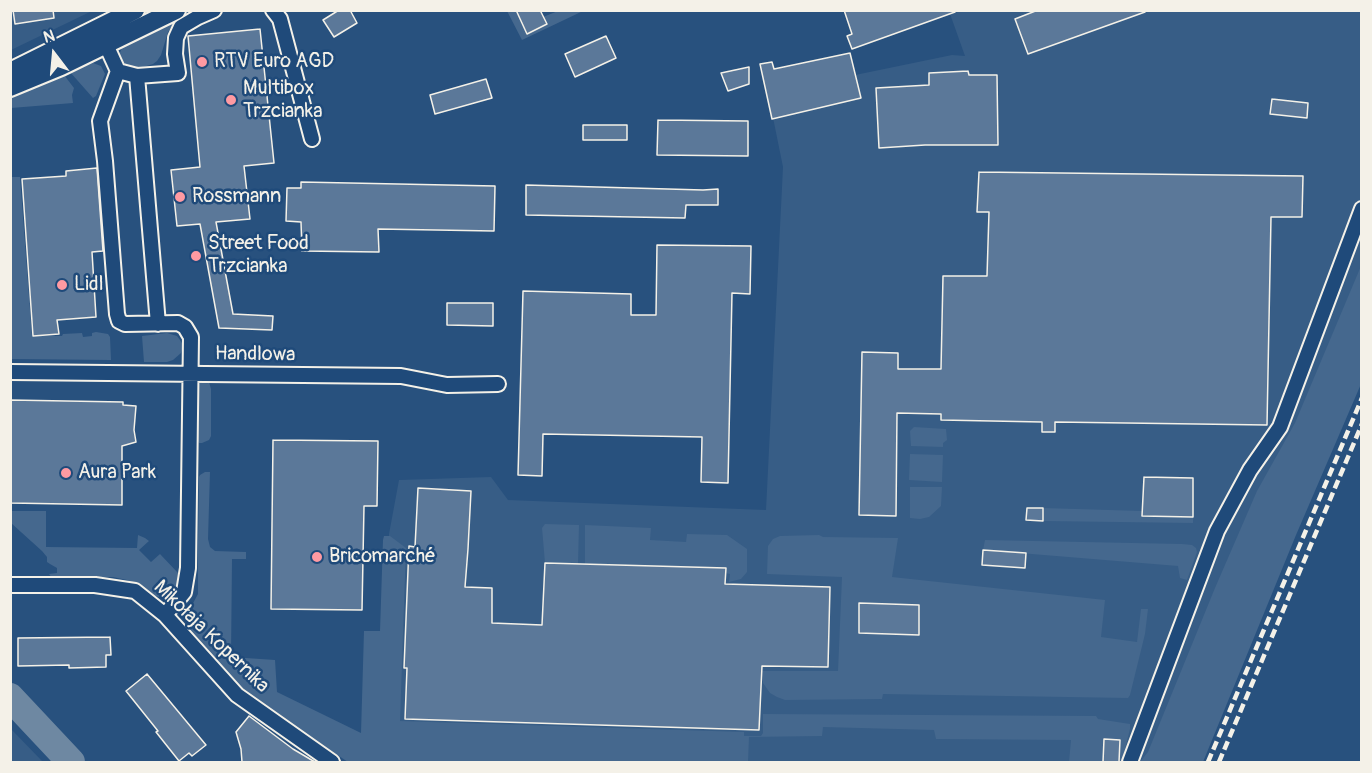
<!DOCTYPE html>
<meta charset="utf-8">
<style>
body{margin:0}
#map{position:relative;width:1372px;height:773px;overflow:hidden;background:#28517e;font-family:Pangolin,sans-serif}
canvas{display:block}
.frame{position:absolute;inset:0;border:12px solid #f4f1e8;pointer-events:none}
.north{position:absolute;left:24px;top:24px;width:60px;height:60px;-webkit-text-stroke:4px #1f4a7a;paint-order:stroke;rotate:344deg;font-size:16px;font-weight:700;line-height:24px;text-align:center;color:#f4f1e8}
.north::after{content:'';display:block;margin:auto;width:21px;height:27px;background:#f4f1e8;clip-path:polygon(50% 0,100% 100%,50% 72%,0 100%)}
</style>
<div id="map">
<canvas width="1372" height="773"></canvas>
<div class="frame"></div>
<div class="north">N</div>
</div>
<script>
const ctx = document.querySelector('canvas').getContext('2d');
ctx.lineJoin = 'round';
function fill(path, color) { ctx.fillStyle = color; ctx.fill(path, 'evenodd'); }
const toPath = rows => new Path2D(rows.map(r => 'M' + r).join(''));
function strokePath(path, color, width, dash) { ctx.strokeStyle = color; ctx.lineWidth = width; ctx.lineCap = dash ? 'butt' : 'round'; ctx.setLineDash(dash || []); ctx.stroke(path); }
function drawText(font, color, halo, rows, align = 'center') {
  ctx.font = font + ' Pangolin,sans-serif'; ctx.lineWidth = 5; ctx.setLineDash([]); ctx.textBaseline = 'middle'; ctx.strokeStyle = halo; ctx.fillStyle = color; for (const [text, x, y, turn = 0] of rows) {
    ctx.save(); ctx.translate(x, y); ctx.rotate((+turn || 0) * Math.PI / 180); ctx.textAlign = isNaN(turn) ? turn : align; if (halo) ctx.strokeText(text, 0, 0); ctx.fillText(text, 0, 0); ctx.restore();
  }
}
const built = toPath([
 [11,11,92,11,11,50],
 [949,11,1361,11,1361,295,1156,762,405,762,384,746,389,534,399,480,491,477,508,500,766,510,783,167,768,93,952,55,965,56],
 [11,729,43,762,11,762]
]);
const green = toPath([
 [507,11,516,11,527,34,546,25,543,17,558,11,583,11,522,40],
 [182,14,183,17,176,21,168,32,161,55,157,61,153,64,140,68,135,69,126,67,120,58,120,53,123,44],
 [93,63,101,66,105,74,96,96,93,98,70,72],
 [64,75,74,88,72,95,73,103,11,108,11,97],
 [11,177,20,177,32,336,62,336,63,334,82,333,83,337,92,336,92,333,96,332,108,334,110,337,111,360,11,359],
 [1361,266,1361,384,1296,535,1203,762,1140,762,1148,752,1215,588,1257,491,1295,423],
 [167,333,177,336,180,340,183,345,181,353,173,360,167,362,144,362,142,336],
 [207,380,209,382,211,389,211,436,209,440,202,443,199,443,196,438,197,386,202,381],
 [914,427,946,429,947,440,943,443,943,447,911,446,910,431],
 [910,454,943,455,942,482,909,480],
 [205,472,210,472,208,539,210,547,215,551,246,552,246,559,232,559,231,657,275,660,277,692,361,733,364,631,380,631,383,540,384,536,390,536,406,548,400,721,744,732,744,736,761,736,763,733,763,714,1096,716,1098,719,1130,724,1130,729,1124,753,1123,762,1069,762,1071,740,936,739,934,730,823,727,822,736,749,737,748,762,348,762,246,695,188,631,191,629,186,616,198,594,198,541,199,477,200,475],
 [910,487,942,487,941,506,929,517,920,519,910,518],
 [1043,508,1142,511,1142,516,1193,517,1193,523,1043,521],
 [10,511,46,511,46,547,137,548,138,535,145,538,149,541,139,550,151,562,160,554,178,573,181,578,181,583,172,594,167,597,160,597,155,596,137,584,127,580,113,577,52,578,49,574,57,573,57,568,50,564,47,562,47,557,42,551,11,523],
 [545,524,579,525,578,564,545,563,542,528],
 [585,525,651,528,650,540,686,542,687,534,727,535,747,549,747,572,741,579,729,582,730,574,725,573,585,565],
 [819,535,823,537,898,538,892,577,1105,600,1101,637,1137,642,1141,609,1148,609,1145,634,1130,695,1128,698,883,694,882,699,785,700,777,697,770,693,763,683,762,671,838,671,842,577,767,574,768,546,773,539,780,536],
 [985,540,1182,544,1192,545,1196,548,1197,552,1187,580,1180,578,1178,566,983,550]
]);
const river = toPath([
 [10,697,71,762]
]);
const building = toPath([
 [13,10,53,10,54,18,15,24,13,10],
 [339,10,350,10,357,23,334,37,323,20,339,10],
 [516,10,540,10,547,24,527,34,516,10],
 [844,10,954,10,955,12,852,49,847,36,852,34,844,10],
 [1038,10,1145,10,1145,12,1028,54,1015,19,1038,10],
 [260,29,274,163,244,166,250,219,216,222,233,314,273,316,272,330,219,328,200,224,177,226,171,170,200,167,188,36,260,29],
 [606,36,616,58,575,77,565,54,606,36],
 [850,53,861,98,772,119,760,64,772,62,774,69,850,53],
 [749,67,749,84,728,91,721,73,749,67],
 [968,71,969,75,997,75,998,145,925,145,879,148,876,88,929,85,929,73,968,71],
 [486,79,492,98,435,114,430,95,486,79],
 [1272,99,1308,103,1307,118,1270,114,1272,99],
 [658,120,748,121,748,156,657,155,658,120],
 [583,125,627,125,627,140,583,140,583,125],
 [97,168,103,251,92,252,96,317,57,320,59,334,33,336,22,179,66,176,66,171,97,168],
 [979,172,1303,176,1302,217,1271,217,1267,425,1055,422,1055,432,1042,432,1042,422,941,420,941,414,897,413,896,516,859,515,862,352,898,353,898,369,941,369,943,276,987,276,989,212,977,212,979,172],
 [301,182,495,186,494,231,378,229,379,252,302,251,301,222,286,221,287,188,301,188,301,182],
 [526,185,703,190,718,189,718,205,686,205,685,218,526,215,526,185],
 [657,245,751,246,750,294,732,293,728,483,701,482,702,437,543,434,542,476,518,475,523,291,631,294,631,315,656,315,657,245],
 [447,303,493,303,493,326,447,325,447,303],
 [10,400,123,402,123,405,136,406,134,430,136,442,122,446,122,505,10,503,10,400],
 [273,440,378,441,377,506,364,506,362,610,271,609,273,440],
 [1144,477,1193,478,1193,517,1142,516,1144,477],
 [418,488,471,491,468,549,465,587,492,588,492,623,542,625,545,563,726,568,725,584,830,587,828,667,762,666,759,730,405,719,407,668,404,668,409,546,415,547,418,488],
 [1027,508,1043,508,1043,521,1026,520,1027,508],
 [983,550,1026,553,1025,568,982,565,983,550],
 [859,603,919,605,919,635,859,633,859,603],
 [110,637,111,655,106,655,106,667,69,668,69,665,18,666,18,638,110,637],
 [147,674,206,745,192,756,189,753,179,761,156,732,158,731,126,691,147,674],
 [249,716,293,749,315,762,242,762,241,749,236,732,249,716],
 [1104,739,1120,740,1119,762,1103,762,1104,739]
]);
const street = toPath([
 [273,10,280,19,312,139],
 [102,36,118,71,100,121,105,161,117,314,119,321,125,324,178,323,185,327,191,337,188,568,184,592,165,615],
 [118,71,137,76,178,73,175,54,176,38,181,27,198,17,214,10],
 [137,76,158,324],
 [10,372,401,376,447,385,498,384],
 [10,585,95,585,135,591,165,615,237,695,332,762],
 [1130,762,1217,531,1250,470,1280,427,1362,209]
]);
const secondary = toPath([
 [10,72,135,10],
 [10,87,61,66,176,10]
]);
const rail = toPath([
 [1208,762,1362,398],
 [1219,762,1362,424]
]);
const markers = [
 [202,62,6,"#ff9aa2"],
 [231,100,6,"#ff9aa2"],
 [180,197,6,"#ff9aa2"],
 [196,256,6,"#ff9aa2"],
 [62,285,6,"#ff9aa2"],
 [66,473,6,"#ff9aa2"],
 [317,557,6,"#ff9aa2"]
];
const poiNames = [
 ["RTV Euro AGD",214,62],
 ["Multibox",243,89],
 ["Trzcianka",243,112],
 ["Rossmann",192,197],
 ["Street Food",208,244],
 ["Trzcianka",208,267],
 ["Lidl",74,285],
 ["Aura Park",78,473],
 ["Bricomarché",329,557]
];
const streetNames = [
 ["Handlowa",255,355,1],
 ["Mikołaja Kopernika",211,637,44]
];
fill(built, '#375d86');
fill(green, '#45688e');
strokePath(river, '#6e88a2', 28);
fill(building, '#5b7899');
strokePath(building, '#f4f1e8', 1.5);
strokePath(street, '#f4f1e8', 18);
strokePath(secondary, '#f4f1e8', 22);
strokePath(street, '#1f4a7a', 14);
strokePath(secondary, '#1f4a7a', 18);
strokePath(rail, '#f4f1e8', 4.5, [9, 4.5]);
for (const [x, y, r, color] of markers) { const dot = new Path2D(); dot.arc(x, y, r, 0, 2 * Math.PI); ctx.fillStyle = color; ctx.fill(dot); strokePath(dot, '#1f4a7a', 2); }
drawText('20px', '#f4f1e8', '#1f4a7a', poiNames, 'left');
drawText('20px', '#f4f1e8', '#1f4a7a', streetNames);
</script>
